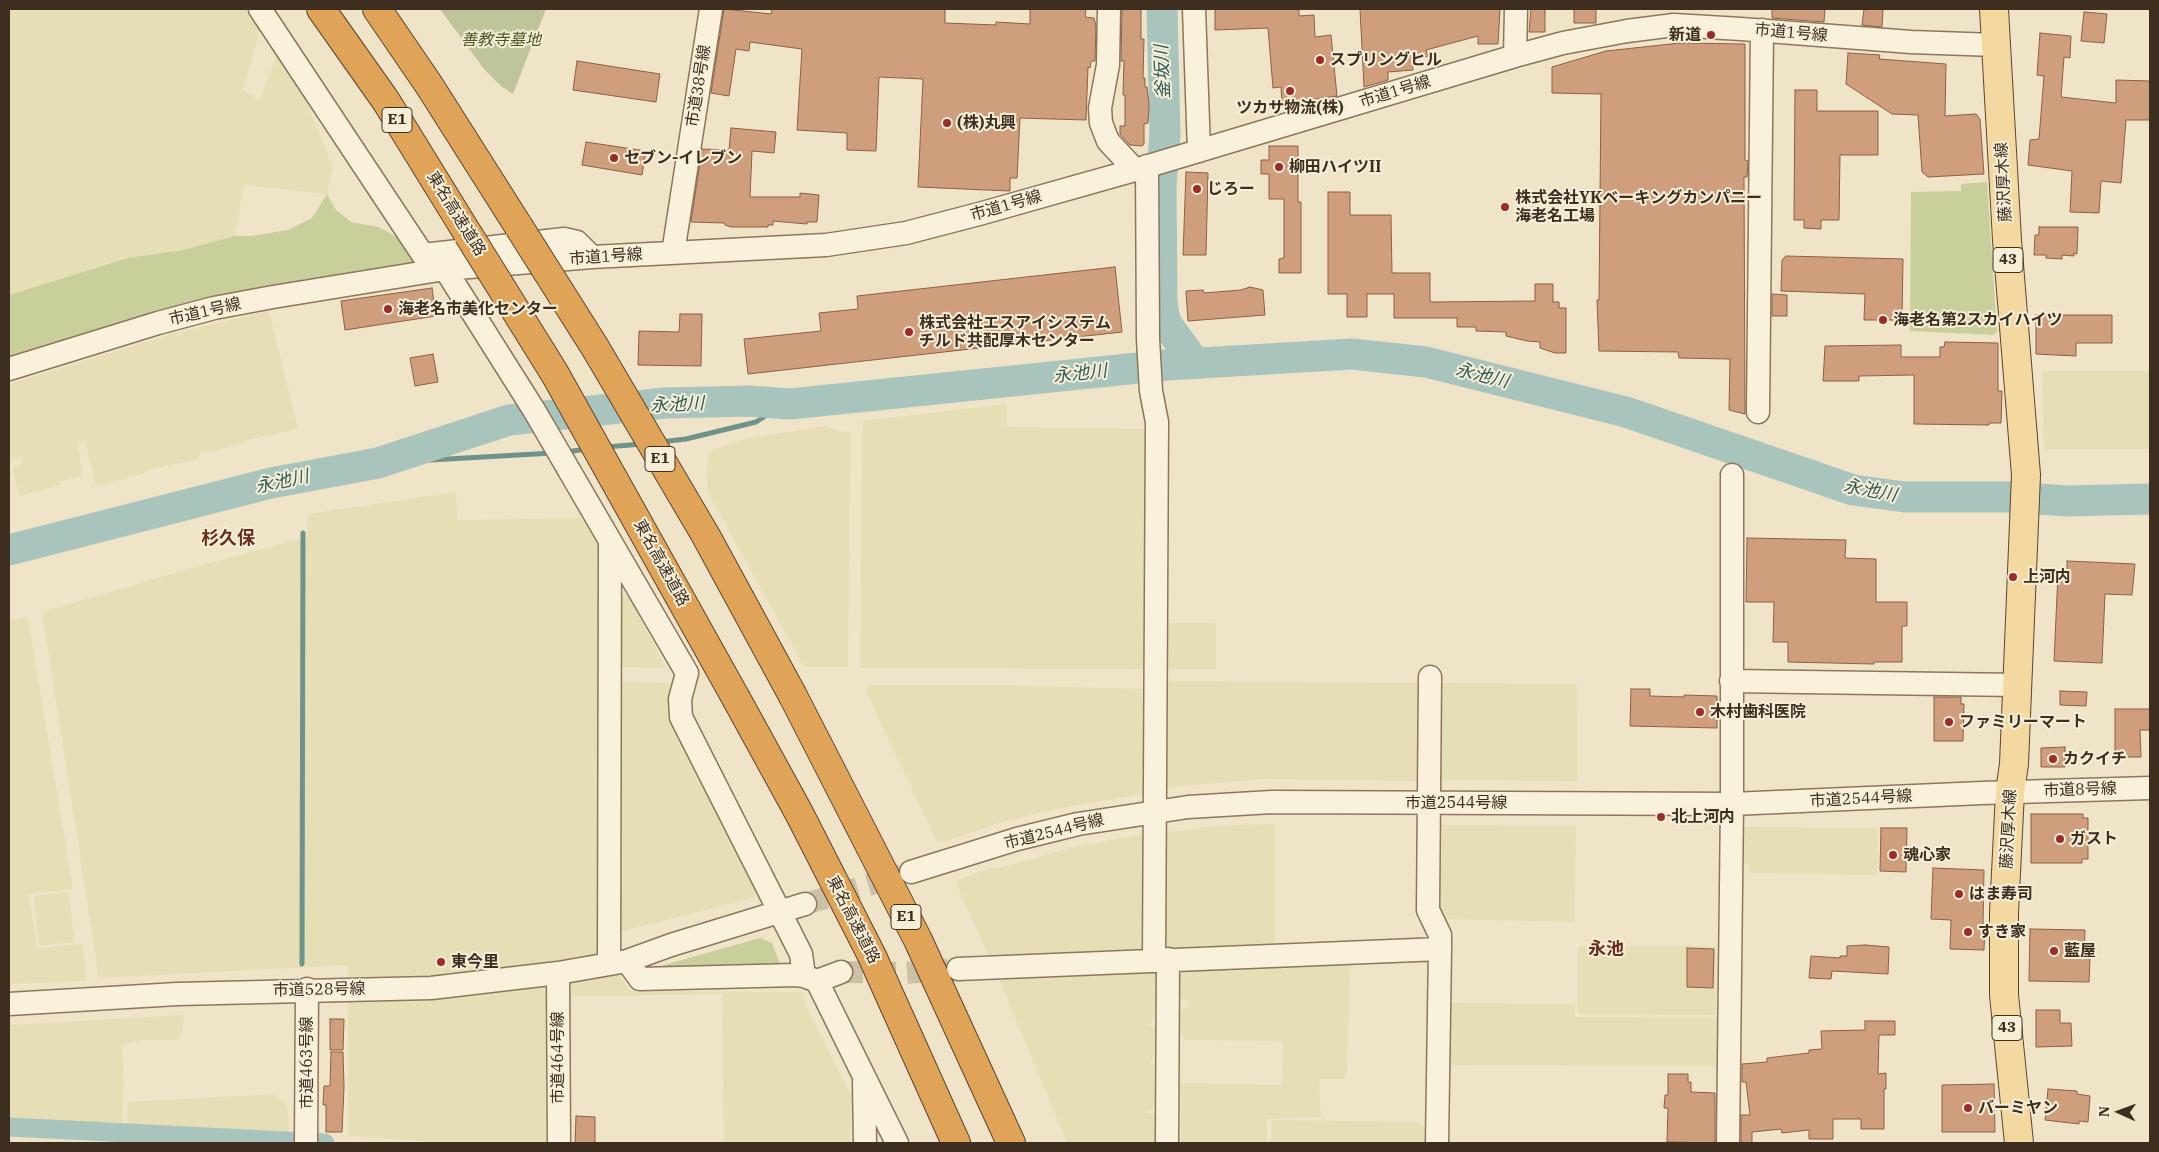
<!DOCTYPE html>
<meta charset="utf-8">
<style>
body{margin:0}
#map{position:relative;width:2159px;height:1152px;overflow:hidden;background:#f0e4c8;font-family:"IBM Plex Serif",serif}
canvas{display:block}
.frame{position:absolute;inset:0;border:10px solid #3d2e20;pointer-events:none}
.north{position:absolute;left:2094px;top:1087px;width:50px;height:50px;-webkit-text-stroke:4px #f7eed8;paint-order:stroke;rotate:272deg;font-size:14px;font-weight:700;line-height:20px;text-align:center;color:#3d2e20}
.north::after{content:'';display:block;margin:auto;width:18px;height:22px;background:#3d2e20;clip-path:polygon(50% 0,100% 100%,50% 72%,0 100%)}
</style>
<div id="map">
<canvas width="2159" height="1152"></canvas>
<div class="frame"></div>
<div class="north">N</div>
</div>
<script>
const ctx = document.querySelector('canvas').getContext('2d');
ctx.lineJoin = 'round';
function fill(path, color) { ctx.fillStyle = color; ctx.fill(path, 'evenodd'); }
const toPath = rows => new Path2D(rows.map(r => 'M' + r).join(''));
function strokePath(path, color, width, dash) { ctx.strokeStyle = color; ctx.lineWidth = width; ctx.lineCap = dash ? 'butt' : 'round'; ctx.setLineDash(dash || []); ctx.stroke(path); }
function drawText(font, color, halo, rows, align = 'center') {
  ctx.font = font + ' "IBM Plex Serif","Noto Sans JP",serif'; ctx.lineWidth = 4; ctx.setLineDash([]); ctx.textBaseline = 'middle'; ctx.strokeStyle = halo; ctx.fillStyle = color; for (const [text, x, y, turn = 0] of rows) {
    ctx.save(); ctx.translate(x, y); ctx.rotate((+turn || 0) * Math.PI / 180); ctx.textAlign = isNaN(turn) ? turn : align; if (halo) ctx.strokeText(text, 0, 0); ctx.fillText(text, 0, 0); ctx.restore();
  }
}
const farmland = toPath([
 [9,9,246,9,260,30,243,90,259,101,278,53,300,86,333,167,327,194,244,185,235,236,183,250,128,258,9,295],
 [269,311,298,429,246,440,244,443,206,453,202,450,199,456,195,460,147,470,147,472,99,486,94,481,91,463,84,441,77,442,83,477,59,481,60,485,19,496,12,466,22,464,20,457,10,459,9,455,9,384,175,333],
 [2042,371,2150,371,2150,449,2044,449],
 [1006,404,1006,427,1151,429,1151,669,860,668,862,421],
 [827,426,836,431,851,432,848,667,807,667,803,665,707,490,708,452,744,439],
 [456,492,458,520,581,518,601,543,602,681,670,683,668,717,760,887,752,898,619,932,621,979,631,991,802,992,807,1008,852,1097,850,1143,724,1143,722,994,548,997,546,1143,450,1143,348,1136,348,965,99,978,42,612,185,570,307,537,308,514],
 [629,595,666,668,618,667,616,596],
 [28,617,73,889,29,894,37,948,82,944,87,981,9,984,9,621],
 [1165,623,1214,623,1216,625,1216,669,1166,669],
 [1165,681,1421,683,1421,781,1261,779,1160,788],
 [1443,683,1577,684,1578,781,1436,780,1438,684],
 [870,685,999,685,1145,689,1143,794,1054,809,1002,822,944,842,937,842,866,692],
 [1275,824,1275,952,1164,955,1163,833,1214,826],
 [1435,825,1576,826,1574,922,1442,919,1436,908],
 [1744,827,1878,828,1877,875,1750,873,1749,864,1740,863,1741,829],
 [1143,834,1147,838,1145,954,991,961,956,884,960,879,992,868,999,868,1074,847],
 [68,892,75,942,40,946,33,896],
 [1578,946,1716,946,1716,1015,1578,1014],
 [1350,963,1347,1073,1346,1078,1344,1079,1319,1079,1321,1117,1267,1119,1267,1143,1181,1143,1180,1085,1182,1083,1282,1085,1283,1041,1184,1040,1184,1035,1180,1031,1180,1009,1189,1007,1189,1003,1187,1000,1180,999,1179,965],
 [1159,971,1158,1017,1152,1017,1152,1023,1149,1025,1159,1029,1159,1055,1153,1056,1151,1063,1148,1064,1160,1065,1160,1101,1154,1105,1150,1111,1143,1113,1157,1114,1160,1143,1067,1143,996,972],
 [1449,1003,1575,1004,1574,1017,1718,1018,1717,1066,1449,1065],
 [184,1015,181,1036,178,1040,143,1040,122,1044,124,1087,121,1129,9,1123,9,1025],
 [276,1094,277,1099,286,1102,289,1122,287,1135,127,1128,128,1102],
 [1272,1120,1419,1122,1427,1131,1427,1143,1270,1143]
]);
const green = toPath([
 [1987,182,1997,332,1993,335,1910,331,1911,192,1961,191,1961,184],
 [327,194,335,209,351,222,379,227,397,237,409,247,417,261,408,269,9,368,9,295,128,258,183,250,235,236,251,236,288,230,312,218],
 [760,938,772,943,782,968,650,969]
]);
const cemetery = toPath([
 [440,9,546,9,513,94,501,86,484,69]
]);
const stream = toPath([
 [660,442,686,439,756,422,784,404],
 [606,447,642,444],
 [566,452,587,449],
 [378,463,553,453],
 [302,964,303,533]
]);
const canal = toPath([
 [9,1127,325,1143]
]);
const river = toPath([
 [1162,9,1165,135,1161,185,1162,301,1164,316,1168,326,1195,363],
 [9,550,271,483,378,463,509,420,665,403,749,401,790,404,1167,365,1352,354,1426,362,1626,412,1853,490,1905,497,2009,497,2067,501,2150,499]
]);
const building = toPath([
 [724,9,771,14,772,9,945,9,945,23,996,25,996,22,1030,24,1030,9,1086,9,1085,17,1094,18,1096,26,1095,61,1091,61,1090,68,1088,67,1086,120,1020,118,1017,178,1010,178,1010,191,918,187,923,79,879,77,876,151,847,150,847,133,797,130,802,49,750,42,749,51,736,49,729,96,711,93,724,9],
 [1122,9,1141,9,1141,39,1144,39,1143,78,1145,78,1145,87,1147,87,1149,104,1148,123,1144,124,1144,144,1142,146,1130,145,1120,134,1120,126,1125,126,1125,95,1123,95,1124,61,1121,61,1122,9],
 [1215,9,1299,9,1299,16,1314,15,1315,37,1331,35,1337,96,1302,101,1302,104,1282,105,1281,87,1273,88,1268,28,1215,30,1215,9],
 [1360,9,1500,9,1498,44,1478,44,1478,36,1426,50,1428,56,1412,60,1413,70,1388,72,1388,80,1364,87,1360,9],
 [1531,9,1545,9,1545,32,1529,32,1531,9],
 [1574,9,1596,9,1596,23,1574,23,1574,9],
 [1772,9,1825,9,1824,22,1772,18,1772,9],
 [1864,9,1883,9,1882,27,1862,25,1864,9],
 [2084,12,2107,14,2104,43,2081,41,2084,12],
 [2040,33,2071,36,2070,58,2064,57,2061,97,2116,103,2116,80,2150,81,2150,120,2126,120,2121,183,2101,181,2099,213,2070,212,2072,171,2028,165,2030,140,2039,139,2044,76,2037,75,2040,33],
 [1680,43,1745,44,1745,160,1748,161,1747,177,1744,177,1745,414,1729,410,1730,359,1679,358,1678,352,1599,351,1597,300,1599,300,1601,94,1552,93,1552,67,1606,51,1680,43],
 [1848,53,1880,55,1879,59,1946,64,1945,116,1976,114,1980,119,1984,174,1928,177,1922,172,1918,115,1892,114,1846,84,1848,53],
 [577,61,660,74,656,102,573,90,577,61],
 [1795,90,1817,90,1817,111,1878,111,1878,155,1840,155,1839,220,1821,220,1821,229,1804,228,1804,220,1794,220,1795,90],
 [731,128,776,132,774,153,752,151,750,197,800,197,800,193,819,195,817,222,807,222,807,224,773,221,773,225,768,225,768,227,731,227,725,225,725,223,691,222,702,149,729,150,731,128],
 [586,142,646,151,642,175,582,165,586,142],
 [1269,146,1298,146,1298,202,1301,202,1301,273,1279,273,1279,259,1284,258,1284,199,1269,199,1269,174,1261,174,1261,160,1269,160,1269,146],
 [1186,172,1208,173,1206,255,1183,255,1186,172],
 [1328,192,1350,192,1350,215,1391,215,1392,273,1430,273,1430,301,1432,302,1535,301,1535,284,1553,284,1553,302,1559,302,1559,308,1566,308,1566,353,1555,353,1540,348,1540,342,1527,341,1506,336,1506,332,1476,331,1476,327,1457,327,1457,318,1394,318,1394,294,1367,294,1367,317,1347,317,1347,294,1328,294,1328,192],
 [2039,227,2078,227,2077,254,2074,253,2074,256,2062,255,2062,259,2046,258,2046,255,2034,255,2035,235,2039,235,2039,227],
 [1786,256,1903,259,1902,320,1864,320,1865,294,1781,291,1782,260,1786,256],
 [1115,267,1122,332,748,374,744,339,821,331,819,313,858,309,857,296,1115,267],
 [1250,287,1263,290,1265,315,1188,321,1186,291,1203,290,1204,293,1241,290,1250,287],
 [432,288,436,316,345,330,341,301,432,288],
 [1772,294,1787,295,1787,316,1772,316,1772,294],
 [680,314,702,314,701,366,638,365,639,331,679,332,680,314],
 [2036,315,2112,315,2112,343,2076,343,2076,356,2036,354,2036,315],
 [1945,342,1998,343,1998,391,2002,391,2001,423,1989,423,1989,425,1914,424,1914,375,1859,376,1859,381,1823,381,1825,346,1901,345,1901,357,1940,357,1940,347,1944,347,1945,342],
 [433,354,438,382,415,386,410,358,433,354],
 [1747,538,1846,540,1845,558,1876,559,1876,602,1907,602,1907,626,1902,626,1902,662,1874,662,1874,664,1788,662,1788,642,1773,642,1774,602,1746,602,1747,538],
 [2067,561,2135,564,2132,595,2105,594,2102,663,2054,661,2058,574,2067,574,2067,561],
 [1631,689,1650,689,1650,696,1684,697,1684,695,1717,696,1717,728,1630,726,1631,689],
 [2060,691,2087,692,2086,706,2060,705,2060,691],
 [1934,697,1961,697,1961,704,1964,704,1963,741,1934,741,1934,697],
 [2115,709,2150,709,2150,730,2140,730,2141,757,2115,757,2115,709],
 [2065,747,2065,767,2041,767,2041,748,2065,747],
 [2031,814,2083,814,2083,818,2088,818,2088,859,2082,859,2082,863,2031,863,2031,814],
 [1881,828,1907,828,1906,872,1880,871,1881,828],
 [1933,868,1984,870,1983,925,1985,925,1984,950,1950,949,1951,920,1931,919,1933,868],
 [2030,929,2085,930,2084,958,2090,959,2089,982,2029,981,2030,929],
 [1865,945,1889,947,1888,974,1832,971,1831,979,1809,978,1811,956,1840,958,1840,956,1847,956,1847,946,1865,945],
 [1687,948,1714,949,1713,988,1687,987,1687,948],
 [2036,1010,2060,1010,2060,1023,2071,1023,2072,1046,2036,1047,2036,1010],
 [330,1019,344,1019,343,1050,330,1050,330,1019],
 [1865,1021,1895,1021,1895,1035,1879,1035,1878,1074,1886,1073,1886,1089,1884,1089,1884,1129,1861,1129,1861,1119,1833,1119,1833,1139,1809,1139,1809,1130,1782,1133,1781,1129,1752,1132,1752,1143,1741,1143,1741,1115,1750,1115,1746,1082,1742,1082,1742,1064,1767,1062,1767,1058,1809,1053,1809,1050,1822,1049,1821,1031,1865,1030,1865,1021],
 [331,1052,343,1052,344,1087,342,1132,326,1132,326,1105,323,1105,324,1086,330,1086,331,1052],
 [1668,1074,1688,1074,1688,1082,1691,1082,1691,1092,1715,1093,1715,1143,1667,1142,1668,1108,1664,1108,1665,1095,1668,1095,1668,1074],
 [1994,1084,1995,1132,1942,1132,1942,1085,1994,1084],
 [2048,1089,2077,1091,2077,1094,2090,1096,2088,1122,2079,1121,2079,1124,2045,1120,2048,1089],
 [576,1116,595,1117,595,1143,575,1143,576,1116]
]);
const minorTunnel = toPath([
 [805,904,902,875],
 [841,972,903,973,948,970]
]);
const minor = toPath([
 [260,9,423,255,564,239,577,242,592,257],
 [1109,9,1108,65,1100,108,1101,123,1108,141,1135,170],
 [1194,9,1199,151],
 [1515,56,1516,9],
 [1147,166,1148,339,1151,391,1157,422,1154,960],
 [673,253,711,9],
 [445,269,534,410,687,673,680,699,681,717,801,954,804,976],
 [9,369,158,323,214,308,273,297,445,269,592,257,826,245,906,233,979,214,1135,170,1515,56,1563,43,1627,31,1674,25,1741,29,1911,42,1995,45],
 [1758,412,1762,30],
 [1430,677,1428,910,1440,935,1440,949,1437,1143],
 [1731,681,2018,685],
 [911,872,1017,839,1078,824,1188,807,1272,802,1732,804,1982,793,2150,788],
 [627,961,640,979,795,975,804,976,817,981,841,972],
 [609,964,610,543],
 [958,969,1440,949],
 [558,973,559,1143],
 [817,981,897,1143],
 [9,1004,177,994,431,988,558,973,627,961,671,945,805,904],
 [864,1082,865,1143],
 [306,1143,307,989],
 [1167,1143,1168,959],
 [1728,1143,1732,804,1732,475]
]);
const major = toPath([
 [1994,9,2007,240,2026,475,2014,764,2010,792,2004,913,2004,995,2019,1143]
]);
const highway = toPath([
 [321,9,386,101,468,234],
 [377,9,429,85,519,227],
 [793,696,918,940,1011,1143],
 [737,700,799,813,872,956,956,1143]
]);
const highwayBridge = toPath([
 [519,227,596,349,706,536,793,696],
 [468,234,555,374,737,700]
]);
const markers = [
 [1711,35,5,"#9e2a2b"],
 [1320,60,5,"#9e2a2b"],
 [1290,91,5,"#9e2a2b"],
 [947,123,5,"#9e2a2b"],
 [614,158,5,"#9e2a2b"],
 [1279,167,5,"#9e2a2b"],
 [1197,189,5,"#9e2a2b"],
 [1505,207,5,"#9e2a2b"],
 [388,309,5,"#9e2a2b"],
 [1883,320,5,"#9e2a2b"],
 [909,332,5,"#9e2a2b"],
 [2013,577,5,"#9e2a2b"],
 [1700,712,5,"#9e2a2b"],
 [1949,722,5,"#9e2a2b"],
 [2053,759,5,"#9e2a2b"],
 [1661,817,5,"#9e2a2b"],
 [2060,839,5,"#9e2a2b"],
 [1893,855,5,"#9e2a2b"],
 [1959,894,5,"#9e2a2b"],
 [1968,932,5,"#9e2a2b"],
 [2054,951,5,"#9e2a2b"],
 [441,962,5,"#9e2a2b"],
 [1968,1108,5,"#9e2a2b"]
];
const shields = [
 [397,120,30],
 [2008,260,30],
 [660,459,30],
 [906,917,30],
 [2007,1028,30]
];
const shieldNames = [
 ["E1",397,120],
 ["43",2008,260],
 ["E1",660,459],
 ["E1",906,917],
 ["43",2007,1028]
];
const streetNames = [
 ["市道1号線",1791,33,5],
 ["市道38号線",699,86,-81],
 ["市道1号線",1395,92,-17],
 ["藤沢厚木線",2004,182,-93],
 ["市道1号線",1006,206,-16],
 ["東名高速道路",456,214,58],
 ["市道1号線",606,257,-4],
 ["市道1号線",205,312,-13],
 ["東名高速道路",661,563,61],
 ["市道8号線",2080,790,-2],
 ["市道2544号線",1861,799,-3],
 ["市道2544号線",1456,803],
 ["藤沢厚木線",2009,829,-87],
 ["市道2544号線",1054,832,-14],
 ["東名高速道路",853,920,63],
 ["市道528号線",319,990,-1],
 ["市道464号線",558,1058,-90],
 ["市道463号線",307,1063,-90]
];
const poiNames = [
 ["新道",1701,35,"right"],
 ["スプリングヒル",1330,60],
 ["ツカサ物流(株)",1290,108,"center"],
 ["(株)丸興",957,123],
 ["セブン-イレブン",624,158],
 ["柳田ハイツII",1289,167],
 ["じろー",1207,189],
 ["株式会社YKベーキングカンパニー",1515,198],
 ["海老名工場",1515,216],
 ["海老名市美化センター",398,309],
 ["海老名第2スカイハイツ",1893,320],
 ["株式会社エスアイシステム",919,323],
 ["チルド共配厚木センター",919,341],
 ["上河内",2023,577],
 ["木村歯科医院",1710,712],
 ["ファミリーマート",1959,722],
 ["カクイチ",2063,759],
 ["北上河内",1671,817],
 ["ガスト",2070,839],
 ["魂心家",1903,855],
 ["はま寿司",1969,894],
 ["すき家",1978,932],
 ["藍屋",2064,951],
 ["東今里",451,962],
 ["バーミヤン",1978,1108]
];
const parkNames = [
 ["善教寺墓地",501,40]
];
const waterNames = [
 ["釜坂川",1163,72,-92],
 ["永池川",1080,374,-6],
 ["永池川",1482,376,14],
 ["永池川",677,405,-2],
 ["永池川",282,482,-12],
 ["永池川",1870,491,11]
];
const neighbourhoodNames = [
 ["杉久保",228,539],
 ["永池",1606,950]
];
fill(farmland, '#e6deb5');
fill(green, '#c9cf9b');
fill(cemetery, '#bfc49a');
strokePath(stream, '#6f938a', 5);
strokePath(canal, '#a9c4bc', 19);
strokePath(river, '#a9c4bc', 31);
fill(building, '#cf9f7d');
strokePath(building, '#8d5f41', 1);
strokePath(minorTunnel, '#ccc0a6', 22, [22, 11]);
strokePath(minor, '#8d765c', 25);
strokePath(major, '#5b4430', 30);
strokePath(highway, '#5b4430', 30);
strokePath(minor, '#faf1dc', 22);
strokePath(major, '#f3d9a0', 28);
strokePath(highway, '#e0a458', 28);
strokePath(highwayBridge, '#5b4430', 30, []);
strokePath(highwayBridge, '#e0a458', 28);
for (const [x, y, r, color] of markers) { const dot = new Path2D(); dot.arc(x, y, r, 0, 2 * Math.PI); ctx.fillStyle = color; ctx.fill(dot); strokePath(dot, '#f7eed8', 2); }
for (const [x, y, w] of shields) { const box = new Path2D(); box.roundRect(x - w / 2, y - 12.5, w, 25, 4); ctx.fillStyle = '#f7eed8'; ctx.fill(box); strokePath(box, '#3d2e20', 1); }
drawText('bold 15px', '#3d2e20', null, shieldNames);
drawText('16px', '#3d2e20', '#f7eed8', streetNames);
drawText('bold 16px', '#3d2e20', '#f7eed8', poiNames, 'left');
drawText('italic 16px', '#4d5a26', '#f7eed8', parkNames);
drawText('italic 18px', '#2f5d5a', '#f7eed8', waterNames);
drawText('bold 18px', '#6b2e1e', '#f7eed8', neighbourhoodNames);
</script>
